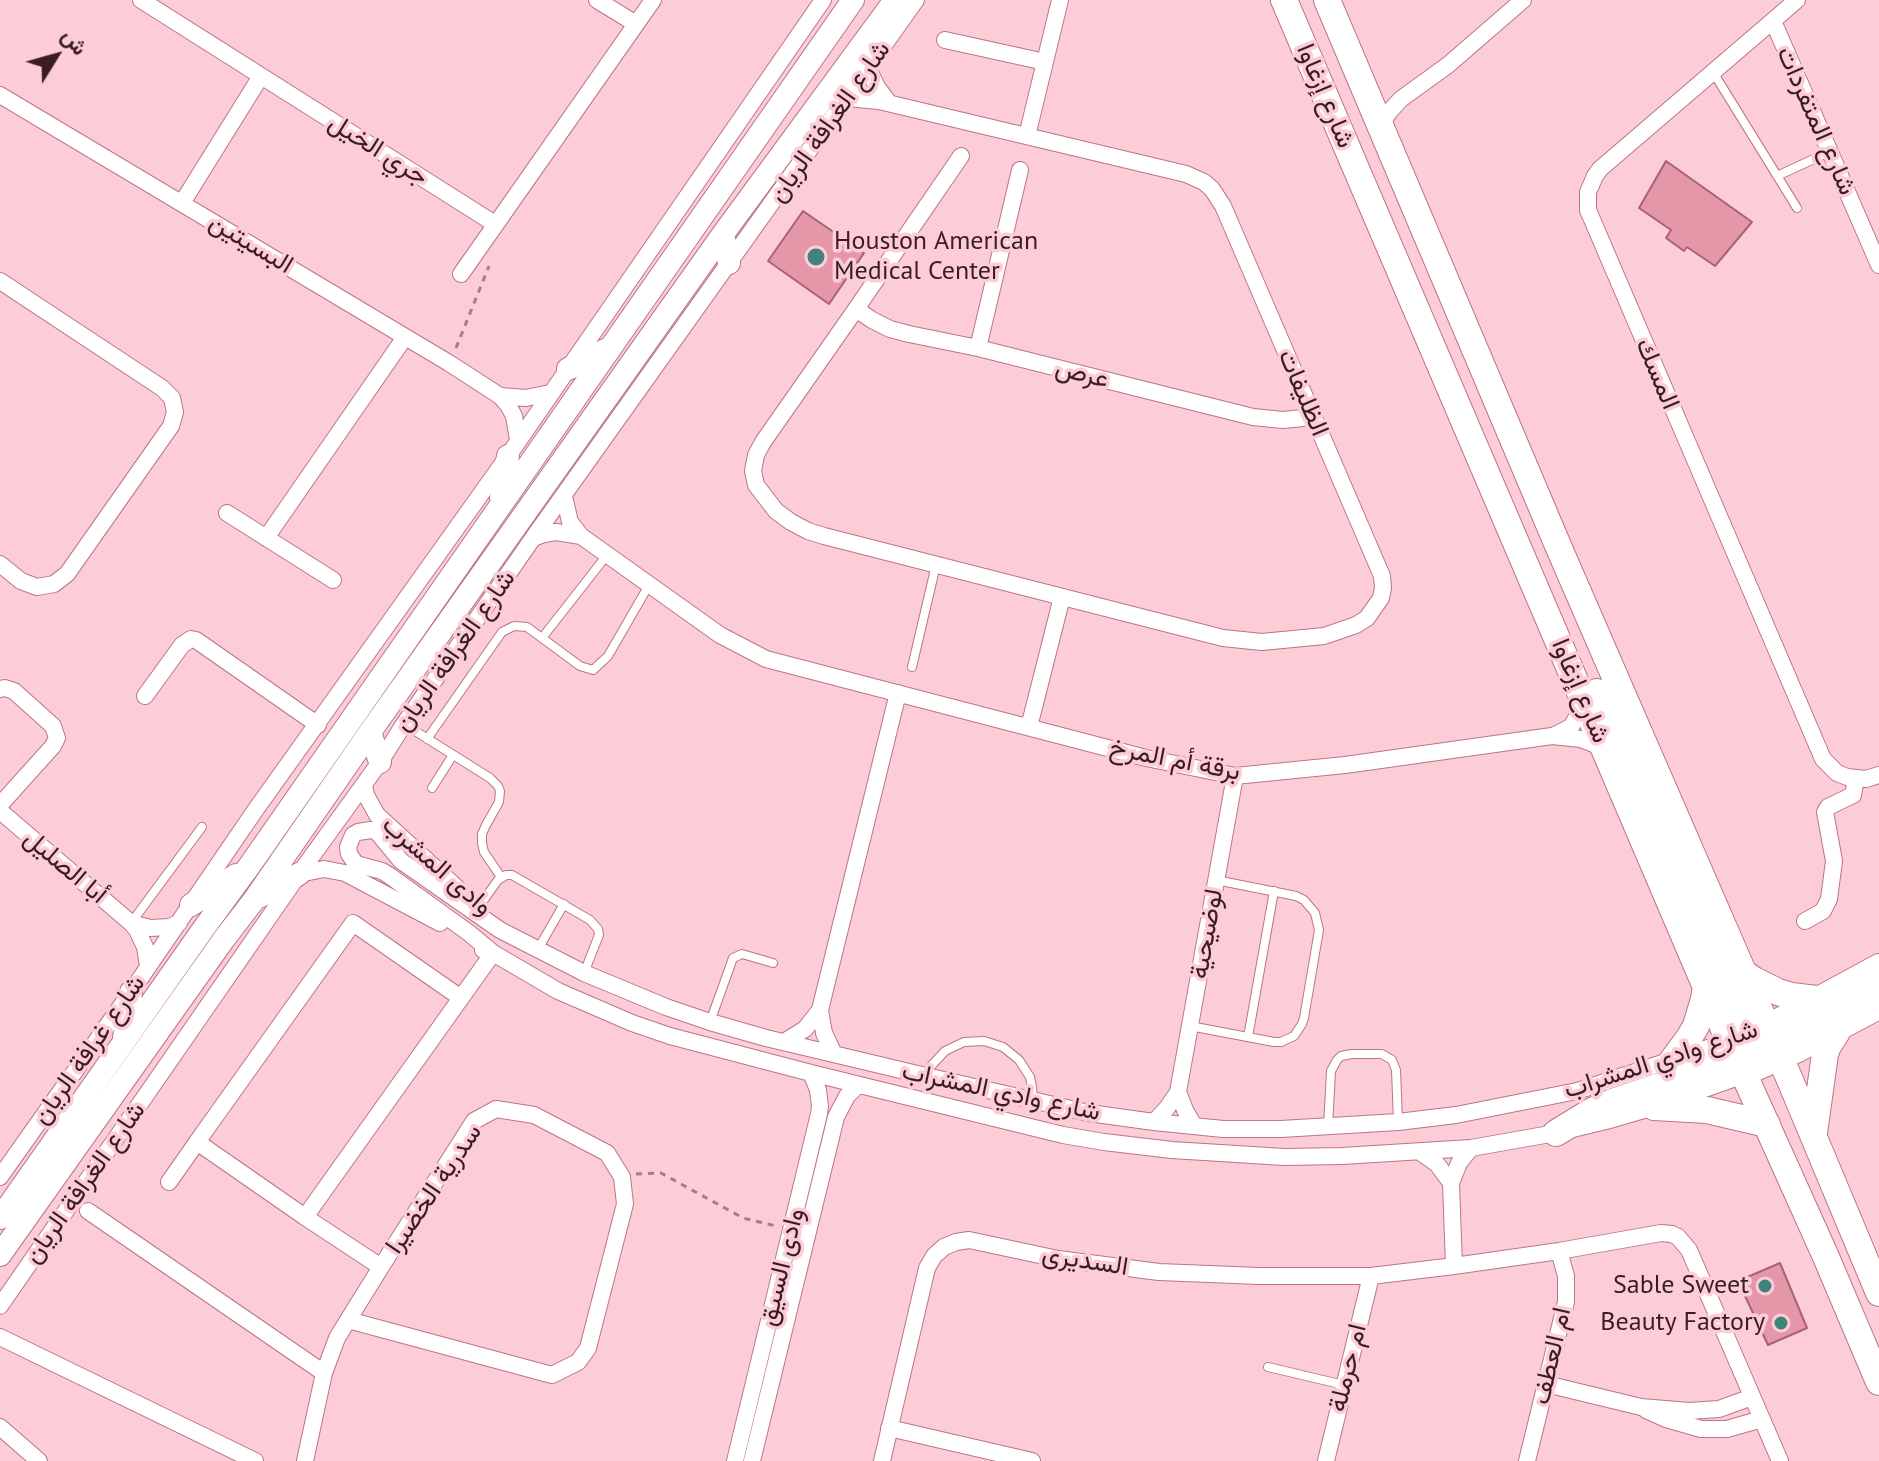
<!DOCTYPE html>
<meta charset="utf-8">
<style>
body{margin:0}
#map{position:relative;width:1879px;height:1461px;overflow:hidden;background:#fdcdd7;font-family:"PT Sans",Vazirmatn,sans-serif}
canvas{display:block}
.north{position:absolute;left:16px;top:16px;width:80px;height:80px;-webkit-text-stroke:6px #fdcdd7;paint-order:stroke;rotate:53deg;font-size:22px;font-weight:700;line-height:32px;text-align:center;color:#391c24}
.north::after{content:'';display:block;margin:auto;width:28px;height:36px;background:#391c24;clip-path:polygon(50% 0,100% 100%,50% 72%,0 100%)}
</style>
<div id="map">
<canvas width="1879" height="1461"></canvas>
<div class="north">ش</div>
</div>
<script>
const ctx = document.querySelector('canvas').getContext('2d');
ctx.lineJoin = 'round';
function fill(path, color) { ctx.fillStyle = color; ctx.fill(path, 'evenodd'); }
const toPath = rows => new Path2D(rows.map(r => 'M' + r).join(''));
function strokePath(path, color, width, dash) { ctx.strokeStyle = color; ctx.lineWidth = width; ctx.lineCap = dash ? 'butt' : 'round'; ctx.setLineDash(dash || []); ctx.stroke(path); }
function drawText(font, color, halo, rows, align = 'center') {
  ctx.font = font + ' "PT Sans",Vazirmatn,sans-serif'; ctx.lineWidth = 7; ctx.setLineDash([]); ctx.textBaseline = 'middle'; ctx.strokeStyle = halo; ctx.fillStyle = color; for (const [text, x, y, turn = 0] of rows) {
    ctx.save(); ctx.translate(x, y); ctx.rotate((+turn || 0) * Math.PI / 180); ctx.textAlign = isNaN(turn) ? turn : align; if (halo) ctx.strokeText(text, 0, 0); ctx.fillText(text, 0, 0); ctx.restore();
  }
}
const building = toPath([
 [1666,161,1752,222,1715,266,1687,247,1684,251,1666,238,1671,230,1639,208,1666,161],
 [803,211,864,253,829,304,768,261,803,211],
 [1780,1263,1807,1328,1768,1345,1738,1281,1780,1263]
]);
const path = toPath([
 [456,348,489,266],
 [636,1174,661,1173,743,1218,776,1226]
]);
const lane = toPath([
 [1713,72,1797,208],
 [1777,176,1829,152],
 [542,638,607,555],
 [912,667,936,565],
 [404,724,490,778,498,786,500,791,499,802,486,825,482,834,482,843,484,852,501,877],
 [427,739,502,632,514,626,527,627,580,666,593,670,608,656,649,585],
 [432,788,453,755],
 [480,905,498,880,506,875,512,875,590,920,598,929,599,935,584,973],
 [131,923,202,827],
 [538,949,564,904],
 [710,1022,733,958,742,954,773,963],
 [1190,1026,1274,1042,1281,1042,1294,1036,1302,1024,1304,1018,1319,930,1315,913,1304,900,1296,896,1216,880],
 [1248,1037,1274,891],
 [926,1076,931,1066,945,1051,964,1042,984,1041,1003,1047,1019,1060,1030,1077,1032,1087,1033,1100],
 [1328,1127,1331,1071,1337,1060,1341,1056,1352,1054,1382,1054,1392,1060,1396,1070,1398,1122],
 [1268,1367,1344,1385]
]);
const street = toPath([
 [141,0,495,224],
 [597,0,636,24],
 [1797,0,1600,169,1595,176,1588,192,1588,210,1823,759,1837,773,1847,777,1866,779,1879,775],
 [1773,21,1879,265],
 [945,40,1045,62],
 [868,68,877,87,889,103],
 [0,95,449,363,500,396,508,405,514,416,518,440],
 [847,98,879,101,1186,174,1204,182,1212,189,1223,206,1382,576,1383,588,1381,598,1367,618,1356,625,1324,636,1262,642,1223,638,824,536,808,531,791,522,776,511,756,485,753,471,756,455,763,442,856,309,961,156],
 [1380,127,1389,112,1401,99,1448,65,1523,0],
 [1027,136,1060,0],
 [182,203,261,76],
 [461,274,653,0],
 [0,281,162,388,172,398,175,412,171,426,67,574,54,584,37,587,21,581,0,564],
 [856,309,872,320,890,329,909,334,978,348,1253,417,1283,420,1313,417],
 [978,348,1020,170],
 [500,396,526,398,550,393],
 [564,496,570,522,581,536,720,635,766,659,1146,758,1235,776,1345,765,1552,736,1581,739,1604,748],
 [227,513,333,580],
 [266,538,405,337],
 [533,538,544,534,556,532,581,536],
 [0,689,5,688,14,691,53,726,57,738,53,746,0,805],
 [145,696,182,645,191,639,196,640,318,725],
 [1029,727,1062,597],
 [1553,736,1571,727,1585,703],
 [364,785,366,795,377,815,458,889],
 [0,811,131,923,137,930,145,947,148,966],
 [299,874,324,869,345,873,440,923],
 [1805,921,1823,911,1829,899,1834,861,1825,812,1828,807,1853,795,1856,779],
 [131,923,150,928,169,927,179,923],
 [1729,1041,1577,1091,1456,1115,1398,1122,1281,1129,1223,1129,1154,1122,1089,1113,926,1076,766,1038,710,1022,666,1007,584,973,500,930,401,861,377,832,371,830,358,832,353,835,348,847,349,854,356,864,382,871,390,876,469,933,493,953,558,991,632,1023,670,1036,811,1073,1063,1135,1104,1142,1172,1150,1284,1157,1342,1156,1471,1148,1556,1133,1606,1121,1654,1107,1744,1075],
 [784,1042,805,1029,820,1010],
 [834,1054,824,1033,820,1010,898,693],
 [1178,1092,1185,1110,1194,1126],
 [1154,1122,1167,1108,1178,1092,1235,776],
 [1420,1152,1437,1164,1451,1183],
 [0,1177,131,992,254,812,508,456,823,0],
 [169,1182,197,1142],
 [88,1211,324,1373],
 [305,1217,197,1142,353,923,461,998],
 [1454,1266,1451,1183,1459,1163,1471,1148],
 [381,1267,305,1217,493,953,483,950],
 [0,1306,299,874,380,762,404,724,533,538,916,0],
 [0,1337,255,1461],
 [1546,1384,1641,1407,1689,1411,1719,1409,1752,1397],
 [1646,1410,1666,1419,1701,1429,1727,1429,1762,1419],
 [0,1427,39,1461],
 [889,1428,1032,1461],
 [305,1461,324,1373,337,1338,348,1320,381,1267,474,1121,496,1109,534,1115,607,1153,622,1177,625,1204,588,1348,578,1362,552,1375,348,1320],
 [735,1461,819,1114,820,1106,818,1090,811,1073],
 [752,1461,836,1117,847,1096,858,1085],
 [882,1461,927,1268,934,1256,944,1247,956,1242,969,1240,1058,1259,1159,1272,1259,1276,1371,1276,1454,1266,1559,1251,1661,1233,1672,1234,1678,1237,1689,1250,1780,1461],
 [1326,1461,1371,1276],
 [1527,1461,1566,1302,1566,1276,1559,1251]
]);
const secondary = toPath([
 [723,234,729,263],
 [568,369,605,350],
 [501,498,508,456],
 [370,732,380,762],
 [259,897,299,874],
 [191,905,236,875],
 [1753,1032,1783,1017,1879,965],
 [124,1038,131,992],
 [1744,1075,1798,1051,1879,1008],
 [0,1218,204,928,250,865,853,0],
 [0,1255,224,939,254,900,370,732,723,234,895,0]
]);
const primary = toPath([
 [1284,0,1729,1041,1826,1257,1879,1382],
 [1327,0,1559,548,1790,1080,1879,1293],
 [1597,692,1626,751,1748,1034,1761,1050,1781,1059],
 [1742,972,1754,980,1778,992,1791,996,1817,999],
 [1759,1052,1773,1042,1879,987],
 [1672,1061,1689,1038,1696,1026,1704,999,1706,985],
 [1654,1107,1707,1110,1767,1124],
 [1556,1133,1592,1111,1612,1102,1737,1060,1751,1051],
 [1814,1133,1825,1054,1828,1046,1837,1032]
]);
const markers = [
 [816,257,10,"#3e847a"],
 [1765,1286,8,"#3e847a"],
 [1781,1323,8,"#3e847a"]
];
const streetNames = [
 ["شارع إزغاوا",1325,96,67],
 ["شارع المتفردات",1816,121,66],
 ["شارع الغرافة الريان",830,122,-55],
 ["جري الخيل",378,150,32],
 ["البسيتين",251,244,31],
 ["عرص",1082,374,14],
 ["المسك",1657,374,67],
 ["الظليفات",1303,393,67],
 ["شارع الغرافة الريان",455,651,-55],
 ["شارع إزغاوا",1580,691,67],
 ["برقة أم المرخ",1175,760,11],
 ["وادى المشرب",437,866,41],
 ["أبا الصليل",65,867,40],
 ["لوضيحية",1207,934,-80],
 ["شارع غرافة الريان",89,1050,-55],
 ["شارع وادي المشراب",1661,1060,-18],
 ["شارع وادي المشراب",1001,1092,12],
 ["شارع الغرافة الريان",85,1183,-55],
 ["سدرية الخضيرا",434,1189,-56],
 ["السديرى",1085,1261,9],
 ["وادى السيق",782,1267,-76],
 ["ام العطف",1552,1356,-77],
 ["ام حرملة",1348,1368,-76]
];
const poiNames = [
 ["Houston American",834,242,"left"],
 ["Medical Center",834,272,"left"],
 ["Sable Sweet",1749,1286],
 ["Beauty Factory",1765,1323]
];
fill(building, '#e397a9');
strokePath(building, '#a96274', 2);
strokePath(lane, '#bc7486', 10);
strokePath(street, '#bc7486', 18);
strokePath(secondary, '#bc7486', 24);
strokePath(primary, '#bc7486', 28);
strokePath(path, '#a57d86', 3, [6, 6]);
strokePath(lane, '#fff', 8);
strokePath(street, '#fff', 16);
strokePath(secondary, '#fff', 22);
strokePath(primary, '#fff', 26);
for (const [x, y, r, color] of markers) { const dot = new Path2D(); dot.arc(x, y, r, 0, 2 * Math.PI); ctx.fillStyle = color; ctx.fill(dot); strokePath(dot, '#fdcdd7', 3); }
drawText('26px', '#391c24', '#fdcdd7', streetNames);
drawText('26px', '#391c24', '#fdcdd7', poiNames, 'right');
</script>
